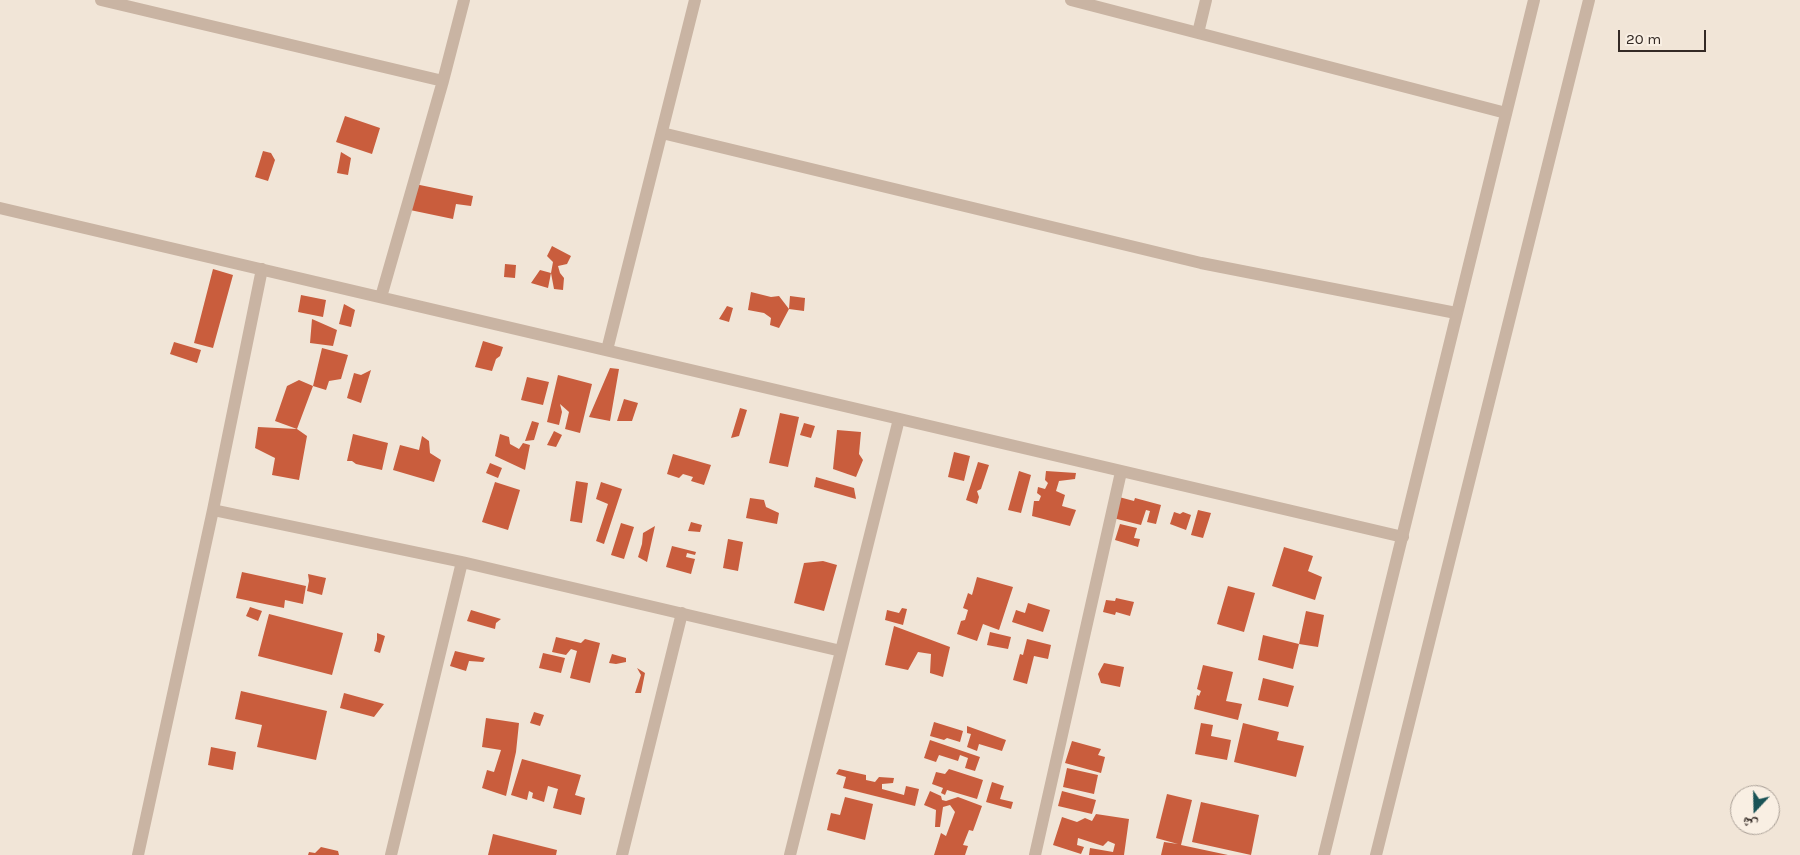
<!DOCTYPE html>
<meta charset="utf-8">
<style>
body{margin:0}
#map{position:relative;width:1800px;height:855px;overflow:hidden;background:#f1e5d7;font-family:Karla,"Noto Naskh Arabic",sans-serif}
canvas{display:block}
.north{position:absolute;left:1730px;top:785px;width:50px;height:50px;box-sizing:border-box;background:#f9efe3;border:1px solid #aaa097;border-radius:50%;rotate:201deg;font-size:14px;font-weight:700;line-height:20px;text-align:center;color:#342a25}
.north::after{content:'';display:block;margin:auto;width:18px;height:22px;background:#1a5356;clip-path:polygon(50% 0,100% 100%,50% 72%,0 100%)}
.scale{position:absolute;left:1618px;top:30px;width:88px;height:22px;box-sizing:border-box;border:2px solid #342a25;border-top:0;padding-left:6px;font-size:15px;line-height:18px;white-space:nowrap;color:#342a25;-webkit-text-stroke:4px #f9efe3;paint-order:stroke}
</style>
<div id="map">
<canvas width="1800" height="855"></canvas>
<div class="north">ش</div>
<div class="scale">20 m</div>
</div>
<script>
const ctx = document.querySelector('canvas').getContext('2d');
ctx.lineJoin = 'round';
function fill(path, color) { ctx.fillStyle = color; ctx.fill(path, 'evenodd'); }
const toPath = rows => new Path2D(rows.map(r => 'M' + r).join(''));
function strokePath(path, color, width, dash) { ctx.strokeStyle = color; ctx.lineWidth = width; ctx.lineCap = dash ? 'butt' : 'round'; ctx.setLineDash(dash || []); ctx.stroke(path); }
const building = toPath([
 [345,116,380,128,372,154,336,142],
 [263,151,271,153,275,160,268,181,255,177],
 [341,152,351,158,348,175,337,173],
 [415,184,473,196,471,206,456,204,453,219,410,210],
 [552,246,571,256,567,264,558,266,560,273,564,278,563,290,554,289,551,273,548,288,531,283,540,270,551,273,553,262,547,256],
 [505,264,516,265,515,278,504,277],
 [213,269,233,275,213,348,194,343],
 [751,292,771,297,779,296,789,309,779,328,770,325,771,318,764,313,748,310],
 [301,295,326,300,323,317,298,312],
 [790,296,805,298,804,311,789,309],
 [344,304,355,310,351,327,339,324],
 [727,306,733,308,729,322,719,319],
 [312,319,337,330,333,346,310,343],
 [483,341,503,347,500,356,496,359,492,371,475,367],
 [174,342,201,350,197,363,170,354],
 [322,348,348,355,341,379,329,381,326,390,313,386],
 [610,368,619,369,610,421,589,417],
 [371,370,361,403,347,398,354,373,361,375],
 [558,375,592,384,580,433,565,429,569,412,560,404,562,412,559,425,547,422],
 [527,377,549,382,543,405,521,400],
 [299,380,313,386,297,429,307,436,299,480,272,475,275,458,255,448,258,427,297,429,275,421,287,386],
 [624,399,638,403,632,421,617,421],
 [740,408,747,410,739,436,731,438],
 [780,413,799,417,788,467,769,463],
 [532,421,539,423,534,440,525,441],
 [804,423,815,426,811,438,800,435],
 [837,430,861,432,859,454,863,460,856,477,833,469],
 [554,431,562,435,556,447,547,445],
 [353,434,388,443,382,470,356,464,352,461,347,461],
 [500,434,509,437,510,444,519,449,523,443,530,445,525,470,495,456],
 [422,436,429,441,430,453,441,460,434,482,393,470,400,445,419,450],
 [954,452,970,456,964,481,948,477],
 [673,454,711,465,704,485,691,481,693,477,683,474,679,478,667,474],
 [978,462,989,465,981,489,977,491,979,497,977,504,966,500],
 [490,463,502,468,498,478,486,473],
 [1019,471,1031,475,1021,513,1008,510],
 [1046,471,1076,473,1075,479,1059,481,1056,491,1065,495,1062,506,1076,510,1070,526,1032,516,1034,501,1039,501,1041,496,1037,493,1038,487,1045,489,1048,483,1045,480],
 [816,477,854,488,856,499,814,487],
 [576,481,588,483,582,523,570,521],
 [495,482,520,490,508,530,482,522],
 [601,482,622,489,604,544,596,541,608,504,596,499],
 [1119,497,1134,501,1135,498,1161,505,1156,524,1147,522,1150,511,1146,510,1141,525,1113,518],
 [750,498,764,500,766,507,779,513,777,524,746,518],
 [1198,510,1211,513,1203,538,1191,535],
 [1174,512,1180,514,1183,512,1191,515,1186,530,1170,524],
 [691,522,702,525,700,532,688,531],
 [621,523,634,527,624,559,611,555],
 [1120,524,1137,528,1134,538,1140,539,1138,547,1115,540],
 [655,526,647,562,638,557,642,544,643,533],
 [728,539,743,542,738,571,723,568],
 [672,546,696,552,695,555,687,553,686,557,695,559,691,574,666,567],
 [1284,547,1313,556,1308,571,1322,577,1315,600,1272,586],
 [823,561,837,565,824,611,794,603,804,563],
 [242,572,306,586,303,604,285,600,284,608,236,598],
 [308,574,326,578,322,595,307,591,309,581],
 [977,577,1013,587,999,630,983,624,977,641,957,634,961,621,965,620,968,610,963,608,968,593,972,595],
 [1228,586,1255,593,1244,632,1217,624],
 [1116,598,1134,602,1130,616,1116,612,1115,615,1103,612,1106,600,1115,601],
 [1028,603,1050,610,1043,632,1012,622,1016,610,1025,613],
 [250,607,262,611,258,621,246,616],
 [902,608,907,609,903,625,885,620,887,610,899,613],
 [471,610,501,619,496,623,495,629,467,621],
 [1306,611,1324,615,1318,647,1299,644],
 [269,614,343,633,332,675,258,656],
 [894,626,950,647,943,677,930,673,931,654,918,652,908,670,885,665],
 [990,632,1011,637,1008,649,987,645],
 [377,633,385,636,380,653,374,651,377,640],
 [1263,635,1299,644,1293,669,1258,660],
 [556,637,581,643,585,639,600,643,590,683,570,678,577,651,571,649,566,655,552,652],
 [1027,639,1051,645,1048,659,1034,656,1027,684,1013,680,1020,654,1023,655],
 [455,651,485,658,483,662,469,661,466,671,450,666],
 [543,653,565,658,561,673,539,668],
 [612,654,626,658,626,662,616,664,609,663],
 [1104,663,1124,667,1120,687,1101,683,1098,674],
 [1203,665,1233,672,1226,701,1242,704,1238,720,1194,709,1197,695,1199,696,1201,691,1197,689],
 [637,668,645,673,641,693,635,693,641,675],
 [1263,678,1294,686,1288,707,1258,700],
 [241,691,327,711,316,760,257,747,262,725,235,719],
 [344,693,384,704,374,717,340,708],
 [534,712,544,715,540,726,530,723],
 [486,718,519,723,516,752,506,796,482,788,487,770,494,772,501,750,482,747],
 [934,722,963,731,960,742,947,738,944,740,930,736],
 [1201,723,1213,725,1211,736,1231,740,1227,760,1195,754],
 [1243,723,1279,732,1277,740,1304,746,1296,777,1234,762],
 [967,726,1006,740,1002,751,979,744,977,751,967,747,971,734,967,733],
 [930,740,980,757,975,771,965,768,968,758,960,755,958,761,939,755,936,762,924,758],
 [1072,741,1101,749,1098,755,1105,757,1101,773,1065,763],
 [211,747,236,752,233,770,208,765],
 [522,759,581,775,575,795,585,798,581,815,553,808,558,789,548,786,544,802,532,798,533,793,529,791,527,800,511,795],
 [1067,768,1098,775,1094,794,1063,787],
 [839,769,866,775,866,780,875,782,879,777,894,778,893,783,882,784,882,789,904,795,906,786,919,789,915,806,843,788,846,777,836,774],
 [949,769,983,780,977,799,947,790,945,795,941,793,943,788,932,784,936,772,945,774],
 [992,782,1004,786,1000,799,1013,802,1011,809,986,802],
 [930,791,941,796,942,800,946,801,958,797,982,806,973,831,969,830,963,845,968,846,965,855,934,855,941,833,946,836,955,812,950,805,943,807,940,827,935,827,936,810,924,805],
 [1062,791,1096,800,1092,814,1058,806],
 [1167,794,1192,800,1181,845,1228,855,1161,855,1164,842,1178,844,1156,838],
 [845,797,873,804,865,840,827,830,831,813,840,815],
 [1201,802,1259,815,1251,855,1192,842],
 [1096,814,1129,819,1124,855,1089,855,1090,848,1113,852,1115,844,1108,841,1103,846,1078,838,1077,845,1084,847,1081,854,1053,845,1062,817,1077,822,1085,818,1092,821],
 [493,834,557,850,556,855,488,855],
 [321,847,338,851,339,855,308,855,309,852,315,853]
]);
const minor = toPath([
 [101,0,443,81],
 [1071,0,1506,113],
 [1198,33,1206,0],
 [662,133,1201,263,1456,313],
 [0,208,1403,537],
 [381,297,443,81,464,0],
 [607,350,695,0],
 [213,510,462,562,841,651],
 [138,855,213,510,262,269],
 [391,855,462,562],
 [622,855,682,613],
 [790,855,899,419],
 [1035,855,1121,472]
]);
const tertiary = toPath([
 [1324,855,1534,0],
 [1376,855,1589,0]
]);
fill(building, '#c95d3d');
strokePath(minor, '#c9b4a3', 12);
strokePath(tertiary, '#c9b4a3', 12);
</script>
